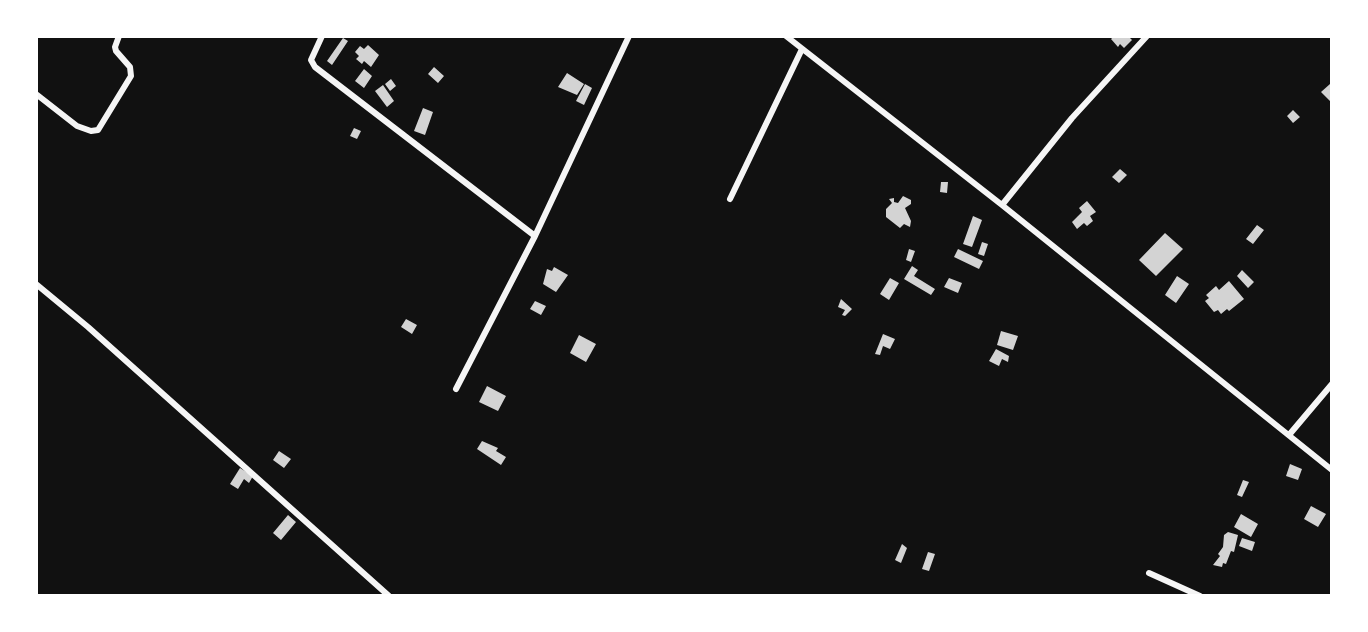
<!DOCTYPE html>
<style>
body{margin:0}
#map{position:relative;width:1368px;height:632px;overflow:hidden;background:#111;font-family:"IBM Plex Serif",serif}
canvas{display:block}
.frame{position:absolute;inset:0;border:38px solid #fff;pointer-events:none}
</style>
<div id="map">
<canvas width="1368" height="632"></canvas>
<div class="frame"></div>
</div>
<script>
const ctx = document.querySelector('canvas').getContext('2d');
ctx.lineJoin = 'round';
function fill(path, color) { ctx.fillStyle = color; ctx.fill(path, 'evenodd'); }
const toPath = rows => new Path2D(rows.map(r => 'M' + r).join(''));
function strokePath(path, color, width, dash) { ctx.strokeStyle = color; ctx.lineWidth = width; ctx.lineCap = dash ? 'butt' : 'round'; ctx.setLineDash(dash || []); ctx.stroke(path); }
const building = toPath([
 [1114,36,1128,36,1132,40,1124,48,1120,44,1118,47,1111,39],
 [343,38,348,41,332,65,327,61],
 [368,45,379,55,371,67,364,61,362,64,356,59,359,56,355,52,360,46,364,49],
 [434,67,444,76,438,83,428,74],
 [364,69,372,76,364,88,355,81],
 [567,73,584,84,577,95,558,87],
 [391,79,396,86,390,91,385,84],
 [585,84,592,88,584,105,576,101],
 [1330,84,1332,86,1332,103,1321,92],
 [383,85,394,101,387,107,375,91],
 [423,108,433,112,425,135,414,131],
 [1293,110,1300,117,1293,123,1287,116],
 [354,128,361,131,357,139,350,136],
 [1120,169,1127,175,1119,183,1112,177],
 [941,182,948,182,947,193,940,192],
 [903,196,911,200,911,204,905,208,911,221,910,227,904,224,900,228,886,217,886,209,892,203,889,199,894,198,894,202,898,203],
 [1087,201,1096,212,1090,216,1093,221,1087,226,1084,223,1077,229,1072,222,1082,212,1079,208],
 [973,216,982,220,972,247,963,244],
 [1257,225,1264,230,1253,244,1246,239],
 [1165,233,1183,249,1156,276,1139,260],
 [982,242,988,244,984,256,978,254],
 [909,249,915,251,911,262,906,260],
 [958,249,983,261,979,269,954,257],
 [912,266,918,270,914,276,935,289,931,295,904,279],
 [554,267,568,275,556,292,543,284,547,269,552,271],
 [1242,270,1254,282,1248,288,1237,276],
 [1177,276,1189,284,1176,303,1165,295],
 [890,278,899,283,889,300,880,294],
 [949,278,962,283,958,293,944,287],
 [1229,281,1244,299,1229,311,1227,309,1221,314,1218,310,1214,312,1205,301,1209,298,1206,295,1216,286,1219,290],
 [841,299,852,309,845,316,842,315,845,310,838,307],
 [535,301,546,306,541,315,530,309],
 [406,319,417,325,412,334,401,327],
 [1001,331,1018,336,1013,350,997,345],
 [883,334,895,339,890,349,883,346,880,355,875,354],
 [579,335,596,344,586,362,570,353],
 [996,349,1009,356,1008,362,1002,359,999,366,989,361],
 [487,386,506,396,498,411,479,402],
 [482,441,498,448,496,451,506,457,501,465,477,449],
 [279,451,291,459,284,468,273,460],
 [1290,464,1302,469,1298,480,1286,476],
 [240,468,253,476,249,483,244,479,238,489,230,484],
 [1243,480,1249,482,1242,497,1237,495],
 [1311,506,1326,514,1318,527,1304,519],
 [1241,514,1258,524,1251,537,1234,527],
 [288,515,296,522,281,540,273,533],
 [1228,532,1238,535,1234,552,1231,551,1226,564,1223,563,1222,567,1213,565,1220,556,1218,554,1223,547,1224,535],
 [1242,538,1255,542,1252,551,1239,546],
 [902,544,907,548,901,563,895,560],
 [928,552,935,554,929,571,922,569]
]);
const minor = toPath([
 [322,36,311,60,315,67,535,236],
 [786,36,1002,205,1332,470],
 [36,94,77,126,91,131,98,130,131,76,130,67,116,51,115,47,119,36],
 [730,199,802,49],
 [1002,205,1072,118,1147,36],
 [36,284,88,327,389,596],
 [456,389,535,236,629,36],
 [1289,435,1332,384],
 [1149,573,1200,596]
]);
fill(building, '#d3d3d3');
strokePath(minor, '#f5f5f5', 6);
</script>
